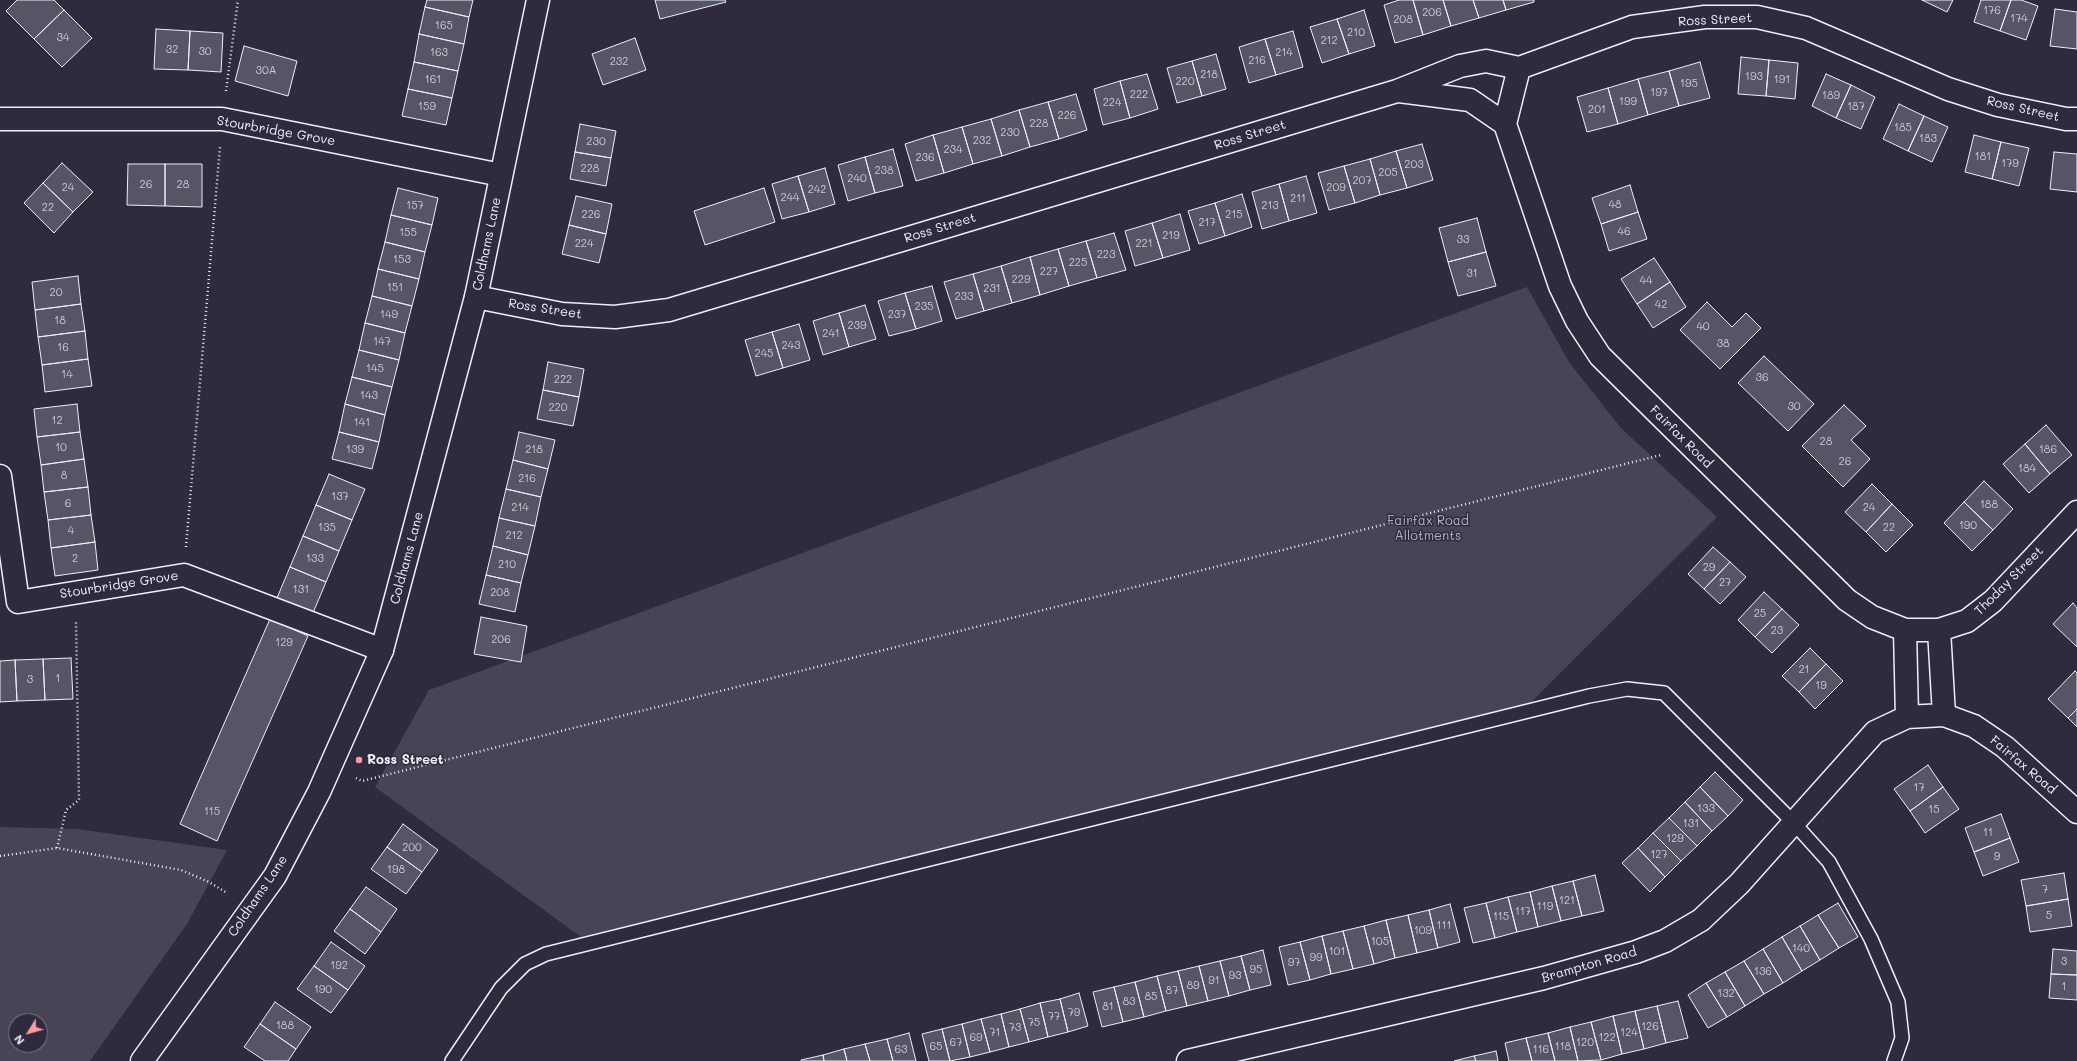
<!DOCTYPE html>
<style>
body{margin:0}
#map{position:relative;width:2077px;height:1061px;overflow:hidden;background:#2f2a3d;font-family:Mali,sans-serif}
canvas{display:block}
.north{position:absolute;left:8px;top:1013px;width:40px;height:40px;box-sizing:border-box;background:#2f2a3d;border:1px solid #797a88;border-radius:50%;rotate:233deg;font-size:11px;font-weight:700;line-height:16px;text-align:center;color:#e8f1f8}
.north::after{content:'';display:block;margin:auto;width:14px;height:18px;background:#ff9aa2;clip-path:polygon(50% 0,100% 100%,50% 72%,0 100%)}
</style>
<div id="map">
<canvas width="2077" height="1061"></canvas>
<div class="north">N</div>
</div>
<script>
const ctx = document.querySelector('canvas').getContext('2d');
ctx.lineJoin = 'round';
function fill(path, color) { ctx.fillStyle = color; ctx.fill(path, 'evenodd'); }
const toPath = rows => new Path2D(rows.map(r => 'M' + r).join(''));
function strokePath(path, color, width, dash) { ctx.strokeStyle = color; ctx.lineWidth = width; ctx.lineCap = dash ? 'butt' : 'round'; ctx.setLineDash(dash || []); ctx.stroke(path); }
function drawText(font, color, halo, rows, align = 'center') {
  ctx.font = font + ' Mali,sans-serif'; ctx.lineWidth = 3; ctx.setLineDash([]); ctx.textBaseline = 'middle'; ctx.strokeStyle = halo; ctx.fillStyle = color; for (const [text, x, y, turn = 0] of rows) {
    ctx.save(); ctx.translate(x, y); ctx.rotate((+turn || 0) * Math.PI / 180); ctx.textAlign = isNaN(turn) ? turn : align; if (halo) ctx.strokeText(text, 0, 0); ctx.fillText(text, 0, 0); ctx.restore();
  }
}
const green = toPath([
 [1527,287,1569,362,1621,428,1717,517,1530,703,581,937,375,787,429,690],
 [0,827,77,829,227,850,187,924,90,1061,0,1061],
 [16,1021,40,1021,40,1045,16,1045]
]);
const building = toPath([
 [17,0,54,0,64,10,34,39,6,11,17,0],
 [427,0,473,0,469,17,425,7,427,0],
 [655,0,725,0,726,2,660,19,655,0],
 [1399,0,1413,0,1423,35,1395,43,1384,5,1399,0],
 [1413,0,1443,0,1451,26,1423,35,1413,0],
 [1443,0,1473,0,1479,18,1451,26,1443,0],
 [1473,0,1503,0,1506,10,1479,18,1473,0],
 [1503,0,1534,0,1534,2,1506,10,1503,0],
 [1922,0,1953,0,1947,12,1922,0],
 [1981,0,2011,0,2000,31,1974,22,1981,0],
 [2011,0,2021,0,2038,6,2026,40,2000,31,2011,0],
 [425,7,469,17,464,44,419,34,425,7],
 [2055,9,2077,12,2077,49,2050,46,2055,9],
 [64,10,92,38,62,67,34,39,64,10],
 [1364,10,1375,46,1349,54,1337,19,1364,10],
 [1337,19,1349,54,1322,63,1310,27,1337,19],
 [156,29,190,31,188,70,154,69,156,29],
 [190,31,223,33,221,72,188,70,190,31],
 [1293,31,1303,67,1276,75,1265,39,1293,31],
 [419,34,464,44,458,71,414,62,419,34],
 [635,38,646,70,603,85,592,54,635,38],
 [1265,39,1276,75,1249,83,1239,47,1265,39],
 [244,46,297,61,288,96,235,81,244,46],
 [1216,54,1226,89,1202,96,1192,61,1216,54],
 [1741,57,1769,60,1766,96,1738,94,1741,57],
 [1769,60,1798,63,1795,99,1766,96,1769,60],
 [1192,61,1202,96,1177,103,1167,68,1192,61],
 [414,62,458,71,452,98,408,89,414,62],
 [1700,62,1710,98,1679,106,1669,71,1700,62],
 [1669,71,1679,106,1648,115,1638,79,1669,71],
 [1147,74,1158,109,1130,118,1120,81,1147,74],
 [1826,74,1851,85,1836,118,1812,106,1826,74],
 [1638,79,1648,115,1618,124,1608,88,1638,79],
 [1120,81,1130,118,1103,125,1094,89,1120,81],
 [1851,85,1875,97,1861,129,1836,118,1851,85],
 [1608,88,1618,124,1587,132,1577,97,1608,88],
 [408,89,452,98,446,125,402,116,408,89],
 [1076,94,1087,130,1059,139,1048,102,1076,94],
 [1048,102,1059,139,1030,147,1019,110,1048,102],
 [1899,104,1924,116,1908,151,1883,139,1899,104],
 [1019,110,1030,147,1002,156,991,119,1019,110],
 [1924,116,1948,127,1932,162,1908,151,1924,116],
 [991,119,1002,156,973,164,962,127,991,119],
 [580,124,616,131,611,158,575,152,580,124],
 [962,127,973,164,944,173,933,135,962,127],
 [933,135,944,173,916,181,905,144,933,135],
 [1974,135,2001,142,1992,179,1965,172,1974,135],
 [2001,142,2029,148,2019,186,1992,179,2001,142],
 [1422,144,1433,180,1407,188,1396,151,1422,144],
 [893,149,903,186,875,193,865,157,893,149],
 [1396,151,1407,188,1380,195,1370,159,1396,151],
 [575,152,611,158,606,186,570,179,575,152],
 [2054,152,2077,154,2077,192,2050,189,2054,152],
 [865,157,875,193,848,201,838,165,865,157],
 [1370,159,1380,195,1355,203,1344,166,1370,159],
 [62,163,93,192,73,212,43,183,62,163],
 [128,164,165,164,165,206,127,205,128,164],
 [165,164,202,164,202,207,165,206,165,164],
 [1344,166,1355,203,1329,210,1318,173,1344,166],
 [825,168,835,204,809,212,798,176,825,168],
 [798,176,809,212,782,219,772,184,798,176],
 [1306,176,1317,213,1289,221,1279,184,1306,176],
 [43,183,73,212,54,233,24,203,43,183],
 [1279,184,1289,221,1262,229,1252,192,1279,184],
 [1630,185,1638,212,1601,224,1592,198,1630,185],
 [398,188,438,198,432,225,391,215,398,188],
 [764,188,775,222,705,245,694,211,764,188],
 [1242,194,1252,227,1225,236,1215,203,1242,194],
 [576,196,612,204,606,234,569,225,576,196],
 [1215,203,1225,236,1199,244,1188,211,1215,203],
 [1638,212,1647,239,1609,251,1601,224,1638,212],
 [1180,214,1190,250,1163,258,1152,223,1180,214],
 [391,215,432,225,425,252,385,242,391,215],
 [1477,218,1486,252,1448,262,1439,228,1477,218],
 [1152,223,1163,258,1135,266,1125,231,1152,223],
 [569,225,606,234,599,263,562,254,569,225],
 [1114,233,1126,270,1097,278,1086,241,1114,233],
 [1086,241,1097,278,1069,286,1058,249,1086,241],
 [385,242,425,252,419,279,378,269,385,242],
 [1058,249,1069,286,1040,295,1030,257,1058,249],
 [1486,252,1496,286,1458,296,1448,262,1486,252],
 [1030,257,1040,295,1012,303,1001,266,1030,257],
 [1654,258,1670,282,1637,304,1621,279,1654,258],
 [1001,266,1012,303,984,311,973,274,1001,266],
 [378,269,419,279,412,306,372,296,378,269],
 [973,274,984,311,956,319,944,282,973,274],
 [78,276,81,304,35,310,32,282,78,276],
 [1670,282,1686,307,1653,328,1637,304,1670,282],
 [932,286,942,321,916,329,905,293,932,286],
 [905,293,916,329,889,336,878,301,905,293],
 [372,296,412,306,405,333,365,323,372,296],
 [1707,302,1732,327,1746,313,1761,328,1720,369,1680,330,1707,302],
 [81,304,85,331,38,337,35,310,81,304],
 [865,305,876,339,849,347,839,313,865,305],
 [839,313,849,347,823,355,813,321,839,313],
 [365,323,405,333,399,360,359,350,365,323],
 [799,324,810,360,783,368,772,332,799,324],
 [85,331,88,359,42,365,38,337,85,331],
 [772,332,783,368,756,376,745,340,772,332],
 [359,350,399,360,392,387,352,377,359,350],
 [1764,356,1814,404,1788,431,1738,383,1764,356],
 [88,359,92,386,45,392,42,365,88,359],
 [548,362,584,369,579,397,543,390,548,362],
 [352,377,392,387,385,415,345,404,352,377],
 [543,390,579,397,573,426,537,419,543,390],
 [77,404,80,432,37,437,34,409,77,404],
 [345,404,385,415,379,442,339,432,345,404],
 [1844,405,1866,426,1851,440,1870,459,1843,487,1802,446,1844,405],
 [2046,425,2072,455,2050,474,2025,444,2046,425],
 [80,432,84,459,41,465,37,437,80,432],
 [339,432,379,442,372,469,332,459,339,432],
 [519,432,555,440,548,469,513,460,519,432],
 [2025,444,2050,474,2029,493,2003,464,2025,444],
 [84,459,88,487,44,492,41,465,84,459],
 [513,460,548,469,541,497,506,489,513,460],
 [329,474,365,489,352,520,316,505,329,474],
 [1984,481,2013,509,1993,530,1964,502,1984,481],
 [1872,484,1892,504,1866,532,1845,512,1872,484],
 [88,487,91,515,48,520,44,492,88,487],
 [506,489,541,497,535,526,499,518,506,489],
 [1964,502,1993,530,1972,551,1944,523,1964,502],
 [1892,504,1913,525,1886,552,1866,532,1892,504],
 [316,505,352,520,339,551,303,536,316,505],
 [91,515,95,542,51,548,48,520,91,515],
 [499,518,535,526,528,555,493,546,499,518],
 [303,536,339,551,326,582,290,567,303,536],
 [95,542,98,570,55,576,51,548,95,542],
 [493,546,528,555,521,583,486,575,493,546],
 [1713,547,1730,562,1704,589,1688,574,1713,547],
 [1730,562,1746,577,1720,604,1704,589,1730,562],
 [290,567,326,582,313,613,277,598,290,567],
 [486,575,521,583,515,612,479,604,486,575],
 [1764,592,1782,609,1755,637,1738,620,1764,592],
 [2073,603,2077,608,2077,647,2053,624,2073,603],
 [1782,609,1799,625,1772,653,1755,637,1782,609],
 [481,617,527,626,521,662,474,654,481,617],
 [270,619,308,636,217,841,180,824,270,619],
 [1810,648,1826,664,1799,692,1782,676,1810,648],
 [71,658,73,699,45,700,43,659,71,658],
 [43,659,45,700,17,701,15,660,43,659],
 [15,660,17,701,0,702,0,661,15,660],
 [1826,664,1843,681,1815,709,1799,692,1826,664],
 [2075,671,2077,673,2077,709,2068,718,2048,699,2075,671],
 [2077,709,2077,727,2068,718,2077,709],
 [1928,765,1943,787,1910,811,1894,789,1928,765],
 [1715,772,1743,800,1728,816,1700,787,1715,772],
 [1700,787,1728,816,1712,831,1685,802,1700,787],
 [1943,787,1959,809,1925,833,1910,811,1943,787],
 [1685,802,1712,831,1697,846,1669,818,1685,802],
 [2001,814,2010,838,1974,852,1965,828,2001,814],
 [1669,818,1697,846,1681,861,1653,833,1669,818],
 [403,824,438,850,422,872,387,847,403,824],
 [1653,833,1681,861,1665,877,1638,848,1653,833],
 [2010,838,2019,862,1983,876,1974,852,2010,838],
 [387,847,422,872,406,894,371,869,387,847],
 [1638,848,1665,877,1650,892,1622,863,1638,848],
 [2064,873,2068,899,2026,906,2021,880,2064,873],
 [1595,875,1604,911,1582,916,1573,881,1595,875],
 [1573,881,1582,916,1561,921,1552,886,1573,881],
 [1552,886,1561,921,1538,927,1530,892,1552,886],
 [366,887,397,909,381,932,350,909,366,887],
 [1530,892,1538,927,1517,932,1508,897,1530,892],
 [1508,897,1517,932,1495,938,1486,903,1508,897],
 [2068,899,2072,926,2030,932,2026,906,2068,899],
 [1486,903,1495,938,1473,943,1464,908,1486,903],
 [1838,903,1858,937,1839,948,1818,915,1838,903],
 [1450,904,1460,942,1438,948,1429,910,1450,904],
 [350,909,381,932,365,954,334,931,350,909],
 [1429,910,1438,948,1417,953,1408,915,1429,910],
 [1408,915,1417,953,1395,958,1386,920,1408,915],
 [1818,915,1839,948,1820,960,1800,926,1818,915],
 [1386,920,1395,958,1374,964,1364,926,1386,920],
 [1364,926,1374,964,1353,969,1343,931,1364,926],
 [1800,926,1820,960,1802,971,1782,937,1800,926],
 [1343,931,1353,969,1331,974,1322,936,1343,931],
 [1322,936,1331,974,1310,980,1300,942,1322,936],
 [1782,937,1802,971,1783,983,1763,949,1782,937],
 [331,942,365,966,348,990,314,966,331,942],
 [1300,942,1310,980,1288,985,1279,947,1300,942],
 [1763,949,1783,983,1764,994,1744,961,1763,949],
 [2053,949,2077,951,2077,975,2051,974,2053,949],
 [1263,950,1271,985,1250,990,1241,956,1263,950],
 [1241,956,1250,990,1229,996,1220,961,1241,956],
 [1220,961,1229,996,1208,1001,1199,966,1220,961],
 [1744,961,1764,994,1745,1006,1725,972,1744,961],
 [314,966,348,990,331,1013,297,989,314,966],
 [1199,966,1208,1001,1187,1006,1178,971,1199,966],
 [1178,971,1187,1006,1166,1011,1157,976,1178,971],
 [1725,972,1745,1006,1727,1017,1706,983,1725,972],
 [2051,974,2077,975,2077,1000,2049,998,2051,974],
 [1157,976,1166,1011,1144,1017,1135,982,1157,976],
 [1135,982,1144,1017,1123,1022,1114,987,1135,982],
 [1706,983,1727,1017,1708,1028,1688,995,1706,983],
 [1114,987,1123,1022,1102,1027,1093,992,1114,987],
 [1079,993,1088,1026,1068,1032,1060,999,1079,993],
 [1060,999,1068,1032,1048,1037,1040,1003,1060,999],
 [1678,1001,1688,1038,1666,1043,1657,1006,1678,1001],
 [275,1002,311,1027,296,1049,260,1024,275,1002],
 [1040,1003,1048,1037,1029,1042,1020,1009,1040,1003],
 [1657,1006,1666,1043,1644,1049,1635,1011,1657,1006],
 [1020,1009,1029,1042,1009,1047,1001,1014,1020,1009],
 [1635,1011,1644,1049,1622,1054,1613,1016,1635,1011],
 [1001,1014,1009,1047,990,1052,981,1019,1001,1014],
 [1613,1016,1622,1054,1601,1060,1591,1022,1613,1016],
 [981,1019,990,1052,970,1057,962,1024,981,1019],
 [1591,1022,1601,1060,1578,1061,1570,1027,1591,1022],
 [260,1024,296,1049,288,1061,265,1061,244,1047,260,1024],
 [962,1024,970,1057,950,1061,942,1029,962,1024],
 [1570,1027,1578,1061,1555,1061,1548,1033,1570,1027],
 [942,1029,950,1061,929,1061,922,1034,942,1029],
 [909,1033,916,1061,893,1061,887,1039,909,1033],
 [1548,1033,1555,1061,1532,1061,1526,1038,1548,1033],
 [1526,1038,1532,1061,1509,1061,1505,1043,1526,1038],
 [887,1039,893,1061,870,1061,865,1044,887,1039],
 [865,1044,870,1061,847,1061,844,1049,865,1044],
 [844,1049,847,1061,824,1061,823,1055,844,1049],
 [1496,1051,1498,1061,1476,1061,1474,1056,1496,1051],
 [823,1055,824,1061,801,1061,801,1060,823,1055],
 [1474,1056,1476,1061,1454,1061,1474,1056]
]);
const path = toPath([
 [226,91,238,0],
 [186,547,220,147],
 [356,778,362,781,1661,455],
 [57,848,66,810,79,800,76,622],
 [0,856,57,848,181,870,209,882,227,893]
]);
const lane = toPath([
 [452,1061,501,988,525,964,546,954,1589,696,1627,689,1664,693,1793,822,1829,862,1871,939,1898,1002,1902,1038,1894,1061]
]);
const street = toPath([
 [1519,68,1505,124,1560,286,1577,321,1600,356,1847,600,1872,617,1905,630,1939,630,1967,621,1993,601,2077,512],
 [1399,91,1470,100,1505,124],
 [0,119,222,119,501,175],
 [476,297,562,314,615,317,669,310,1397,91,1460,66,1486,61,1519,68,1632,27,1705,17,1757,17,1806,28,1948,89,1998,105,2066,119,2077,119],
 [0,476,18,602,184,575,382,650],
 [1905,630,1907,717],
 [1939,630,1944,715],
 [1188,1061,1544,978,1636,952,1665,941,1701,920,1739,884,1875,732,1907,717,1944,715,1974,726,2005,747,2077,812]
]);
const secondary = toPath([
 [142,1061,275,876,319,792,382,650,476,297,538,0]
]);
const markers = [
 [359,760,4,"#ff9aa2"]
];
const numberNames = [
 ["176",1992,11],
 ["206",1432,13],
 ["174",2019,19],
 ["208",1403,20],
 ["165",444,26],
 ["210",1356,33],
 ["34",63,38],
 ["212",1329,41],
 ["32",172,50],
 ["30",205,52],
 ["163",439,53],
 ["214",1284,53],
 ["216",1257,61],
 ["232",619,62],
 ["30A",266,71],
 ["218",1209,75],
 ["193",1754,77],
 ["161",433,80],
 ["191",1782,80],
 ["220",1185,82],
 ["195",1689,84],
 ["197",1659,93],
 ["222",1139,95],
 ["189",1831,96],
 ["199",1628,102],
 ["224",1112,103],
 ["159",427,107],
 ["187",1856,107],
 ["201",1597,110],
 ["226",1067,116],
 ["228",1039,124],
 ["185",1903,128],
 ["230",1010,133],
 ["183",1928,139],
 ["232",982,141],
 ["230",596,142],
 ["234",953,150],
 ["181",1983,157],
 ["236",925,158],
 ["179",2010,164],
 ["203",1414,165],
 ["228",590,169],
 ["238",884,171],
 ["205",1388,173],
 ["240",857,179],
 ["207",1362,181],
 ["26",146,185],
 ["28",183,185],
 ["24",68,188],
 ["209",1336,188],
 ["242",817,190],
 ["244",790,198],
 ["211",1298,199],
 ["48",1615,205],
 ["157",415,206],
 ["213",1270,206],
 ["22",48,208],
 ["226",591,215],
 ["215",1234,215],
 ["217",1207,223],
 ["46",1624,232],
 ["155",408,233],
 ["219",1171,236],
 ["33",1463,240],
 ["224",584,244],
 ["221",1144,244],
 ["223",1106,255],
 ["153",402,260],
 ["225",1078,263],
 ["227",1049,272],
 ["31",1472,274],
 ["229",1021,280],
 ["44",1646,281],
 ["151",395,288],
 ["231",992,289],
 ["20",56,293],
 ["233",964,297],
 ["42",1661,305],
 ["235",924,307],
 ["149",389,315],
 ["237",897,315],
 ["18",60,321],
 ["239",857,326],
 ["40",1703,327],
 ["241",831,334],
 ["147",382,342],
 ["38",1723,344],
 ["243",791,346],
 ["16",63,348],
 ["245",764,354],
 ["145",375,369],
 ["14",67,375],
 ["36",1762,378],
 ["222",563,380],
 ["143",369,396],
 ["30",1794,407],
 ["220",558,408],
 ["12",57,421],
 ["141",362,423],
 ["28",1826,442],
 ["10",61,448],
 ["139",355,450],
 ["218",534,450],
 ["186",2048,450],
 ["26",1845,462],
 ["184",2027,469],
 ["8",64,476],
 ["216",527,479],
 ["137",340,497],
 ["6",68,504],
 ["188",1989,505],
 ["214",520,508],
 ["24",1869,508],
 ["190",1968,526],
 ["135",327,528],
 ["22",1889,528],
 ["4",71,531],
 ["212",514,536],
 ["2",75,559],
 ["133",315,559],
 ["210",507,565],
 ["29",1709,568],
 ["27",1725,583],
 ["131",301,590],
 ["208",500,593],
 ["25",1760,614],
 ["23",1777,631],
 ["206",501,640],
 ["129",284,643],
 ["21",1804,670],
 ["1",58,679],
 ["3",30,680],
 ["19",1821,686],
 ["17",1919,788],
 ["133",1706,809],
 ["15",1934,810],
 ["115",212,812],
 ["131",1691,824],
 ["11",1988,833],
 ["129",1675,839],
 ["200",412,848],
 ["127",1659,855],
 ["9",1997,857],
 ["198",396,870],
 ["7",2045,890],
 ["121",1567,901],
 ["119",1545,907],
 ["117",1523,912],
 ["5",2049,916],
 ["115",1501,917],
 ["111",1444,926],
 ["109",1423,931],
 ["105",1380,942],
 ["140",1801,949],
 ["101",1337,952],
 ["99",1316,958],
 ["3",2064,962],
 ["97",1294,963],
 ["192",339,966],
 ["95",1256,970],
 ["136",1763,972],
 ["93",1235,976],
 ["91",1214,981],
 ["89",1193,986],
 ["1",2064,987],
 ["190",323,990],
 ["87",1172,991],
 ["132",1726,994],
 ["85",1151,997],
 ["83",1129,1002],
 ["81",1108,1007],
 ["79",1074,1013],
 ["77",1054,1017],
 ["75",1034,1023],
 ["188",285,1026],
 ["126",1650,1027],
 ["73",1015,1028],
 ["71",995,1033],
 ["124",1629,1033],
 ["69",976,1038],
 ["122",1607,1038],
 ["67",956,1043],
 ["120",1585,1043],
 ["65",936,1047],
 ["118",1563,1047],
 ["63",901,1050],
 ["116",1541,1050]
];
const streetNames = [
 ["Ross Street",1715,20,-3],
 ["Ross Street",2023,109,13],
 ["Stourbridge Grove",276,131,10],
 ["Ross Street",1250,135,-17],
 ["Ross Street",940,228,-17],
 ["Coldhams Lane",487,244,-78],
 ["Ross Street",545,309,9],
 ["Fairfax Road",1681,437,45],
 ["Coldhams Lane",407,558,-75],
 ["Thoday Street",2009,581,-45],
 ["Stourbridge Grove",119,585,-9],
 ["Fairfax Road",2023,765,40],
 ["Coldhams Lane",258,896,-56],
 ["Brampton Road",1589,965,-16]
];
const parkNames = [
 ["Fairfax Road",1428,521],
 ["Allotments",1428,536]
];
const poiNames = [
 ["Ross Street",367,760]
];
fill(green, '#464455');
fill(building, '#575565');
strokePath(building, '#e8f1f8', 1);
strokePath(lane, '#e8f1f8', 16);
strokePath(street, '#e8f1f8', 25);
strokePath(secondary, '#e8f1f8', 25);
strokePath(path, '#e8f1f8', 2.5, [1, 3]);
strokePath(lane, '#2f2a3d', 13);
strokePath(street, '#2f2a3d', 22);
strokePath(secondary, '#2f2a3d', 22);
for (const [x, y, r, color] of markers) { const dot = new Path2D(); dot.arc(x, y, r, 0, 2 * Math.PI); ctx.fillStyle = color; ctx.fill(dot); strokePath(dot, '#2f2a3d', 1.5); }
drawText('11px', '#c4cad3', null, numberNames);
drawText('13px', '#e8f1f8', '#2f2a3d', streetNames);
drawText('13px', '#afb4bf', '#2f2a3d', parkNames);
drawText('bold 13px', '#e8f1f8', '#2f2a3d', poiNames, 'left');
</script>
